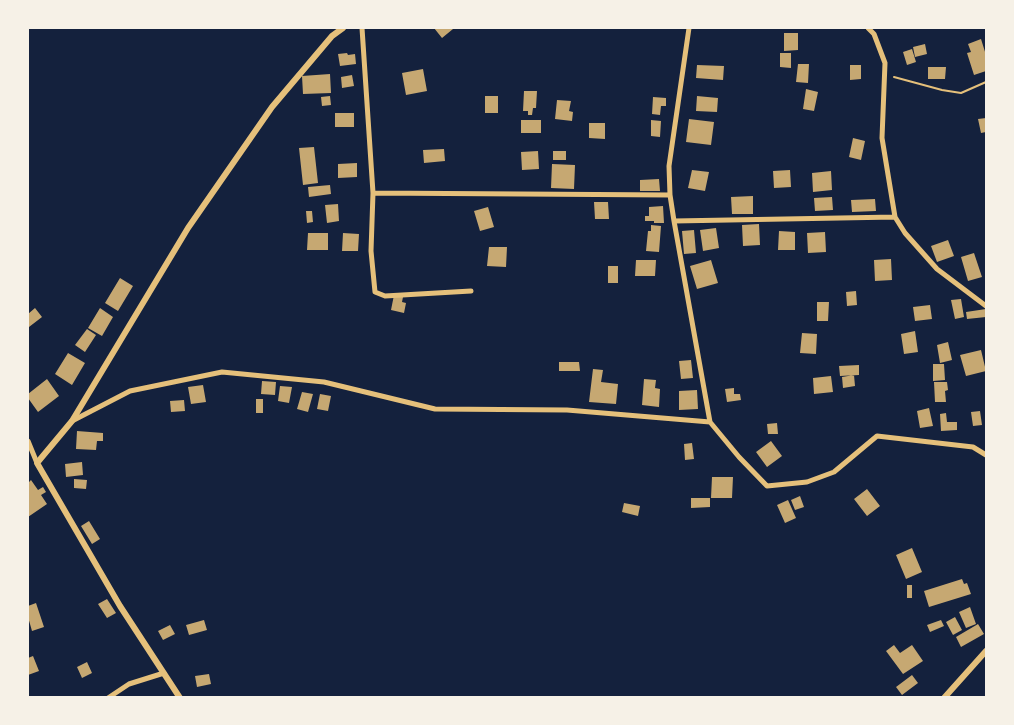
<!DOCTYPE html>
<style>
body{margin:0}
#map{position:relative;width:1014px;height:725px;overflow:hidden;background:#14213d;font-family:"Alegreya Sans",sans-serif}
canvas{display:block}
.frame{position:absolute;inset:0;border:29px solid #f6f1e7;pointer-events:none}
</style>
<div id="map">
<canvas width="1014" height="725"></canvas>
<div class="frame"></div>
</div>
<script>
const ctx = document.querySelector('canvas').getContext('2d');
ctx.lineJoin = 'round';
function fill(path, color) { ctx.fillStyle = color; ctx.fill(path, 'evenodd'); }
const toPath = rows => new Path2D(rows.map(r => 'M' + r).join(''));
function strokePath(path, color, width, dash) { ctx.strokeStyle = color; ctx.lineWidth = width; ctx.lineCap = dash ? 'butt' : 'round'; ctx.setLineDash(dash || []); ctx.stroke(path); }
const building = toPath([
 [434,28,452,28,453,29,442,38],
 [784,33,798,33,798,50,784,51],
 [981,39,986,55,986,71,974,75,967,53,971,52,968,44],
 [925,44,927,54,915,57,913,47],
 [912,49,916,62,907,65,903,52],
 [347,53,348,55,355,54,356,64,340,66,338,54],
 [780,53,791,53,791,68,780,67],
 [798,64,809,64,808,83,796,82],
 [697,65,724,66,723,80,696,78],
 [850,65,861,65,861,79,850,80],
 [928,67,946,67,945,79,928,79],
 [423,69,427,91,406,95,402,73],
 [330,74,331,93,303,94,302,76],
 [352,75,354,86,342,88,341,77],
 [806,89,818,92,814,111,803,109],
 [524,91,537,91,536,108,533,108,532,115,528,115,528,111,523,111],
 [330,96,331,105,322,106,321,97],
 [485,96,498,96,498,113,485,113],
 [697,96,718,98,717,112,696,111],
 [653,97,666,98,666,106,661,106,660,115,652,114],
 [557,100,571,101,569,111,573,112,572,121,555,119],
 [335,113,354,113,354,127,335,127],
 [986,118,986,132,981,133,978,119],
 [689,119,714,122,711,145,686,142],
 [521,120,541,120,541,133,521,133],
 [651,120,661,121,660,137,651,136],
 [589,123,605,123,605,139,589,138],
 [853,138,865,141,861,160,849,157],
 [314,147,318,183,303,185,299,148],
 [444,149,445,161,424,163,423,150],
 [538,151,539,169,522,170,521,152],
 [553,151,566,151,566,160,553,160],
 [357,163,357,177,338,178,338,164],
 [552,164,575,165,574,189,551,188],
 [692,170,709,172,705,191,688,188],
 [790,170,791,187,774,188,773,171],
 [831,171,832,190,813,192,812,173],
 [659,179,660,191,640,191,640,180],
 [330,185,331,194,309,197,308,187],
 [753,196,753,214,732,214,731,197],
 [832,197,833,210,815,211,814,198],
 [875,199,876,211,852,212,851,200],
 [594,202,608,202,609,219,595,219],
 [338,204,339,221,327,223,325,205],
 [663,206,664,223,654,223,654,221,645,221,645,216,649,216,649,207],
 [488,207,494,227,480,231,474,211],
 [306,211,312,211,313,222,307,223],
 [759,224,760,245,743,246,742,225],
 [651,225,661,226,659,252,646,251,648,231,651,231],
 [716,228,719,248,703,251,700,230],
 [694,230,696,253,684,254,682,231],
 [779,231,795,232,795,250,778,250],
 [825,232,826,252,808,253,807,233],
 [308,233,328,233,328,250,307,250],
 [343,233,359,234,358,251,342,251],
 [948,240,954,256,937,262,931,246],
 [489,247,507,247,506,267,487,266],
 [974,253,982,277,968,281,961,257],
 [891,259,892,280,875,281,874,260],
 [636,260,656,260,655,276,635,276],
 [711,260,718,283,697,289,690,266],
 [608,266,618,266,618,283,608,283],
 [120,278,133,286,118,311,105,303],
 [856,291,857,305,847,306,846,292],
 [394,295,403,297,402,302,406,303,404,313,391,310],
 [961,299,964,317,955,319,951,300],
 [817,302,829,302,828,321,817,321],
 [930,305,932,319,915,321,913,307],
 [35,308,42,317,29,327,28,324,28,314],
 [100,308,113,317,102,336,88,328],
 [986,309,986,317,967,319,966,312],
 [87,329,96,335,85,352,75,345],
 [915,331,918,352,904,354,901,334],
 [802,333,817,334,816,354,800,353],
 [948,342,952,360,940,363,937,345],
 [981,350,986,371,966,376,960,355],
 [68,353,85,363,72,385,55,374],
 [691,360,693,378,681,379,679,361],
 [559,362,579,362,580,371,559,371],
 [933,364,944,364,945,380,933,381],
 [859,365,859,375,840,376,839,366],
 [593,369,603,370,601,382,618,384,616,404,589,402],
 [854,375,855,386,843,388,842,377],
 [831,376,833,392,814,394,813,378],
 [47,379,59,396,38,412,28,398,28,394],
 [644,379,656,380,655,388,660,389,659,407,642,405],
 [262,381,276,382,275,395,261,394],
 [934,382,947,382,948,390,945,391,946,402,935,402],
 [203,385,206,402,191,404,188,387],
 [280,386,292,387,289,403,278,401],
 [734,388,734,394,740,394,741,400,727,402,725,389],
 [697,390,698,409,679,410,679,391],
 [302,392,313,394,308,412,297,409],
 [320,394,331,396,328,411,317,409],
 [256,399,263,399,263,413,256,413],
 [184,400,185,411,171,412,170,401],
 [929,408,933,426,920,428,917,411],
 [980,411,982,425,973,426,971,412],
 [946,413,947,422,957,422,957,430,941,431,940,414],
 [777,423,778,434,768,434,767,424],
 [77,431,103,433,103,441,97,441,96,450,76,449],
 [771,441,782,456,767,467,756,452],
 [692,443,694,459,685,460,684,444],
 [82,462,83,475,66,477,65,464],
 [712,477,733,477,732,498,711,498],
 [74,479,87,480,86,489,74,488],
 [31,480,38,490,43,487,46,492,41,495,47,504,28,517,28,483],
 [867,489,880,506,867,516,854,499],
 [800,496,804,507,795,510,791,500],
 [691,498,710,498,710,507,691,508],
 [788,500,796,518,785,523,777,505],
 [624,503,640,506,638,516,622,512],
 [89,521,100,539,92,544,81,526],
 [912,548,922,572,906,579,896,555],
 [962,579,964,584,967,583,971,594,929,607,924,591],
 [907,585,912,585,912,598,907,598],
 [107,599,116,613,107,618,98,604],
 [36,603,44,627,32,631,28,617,28,606],
 [970,607,976,624,966,628,959,612],
 [955,617,962,630,953,635,946,622],
 [204,620,207,630,189,635,186,625],
 [941,620,944,626,930,632,927,625],
 [978,624,984,634,961,647,956,637],
 [170,625,175,634,163,640,158,631],
 [894,645,900,653,912,645,923,661,903,674,886,651],
 [33,656,39,671,28,675,28,658],
 [87,662,92,673,82,678,77,667],
 [209,674,211,684,197,687,195,676],
 [912,675,918,683,902,695,896,687]
]);
const path = toPath([
 [894,77,942,90,961,93,986,82]
]);
const minor = toPath([
 [362,28,373,193,371,251,375,292,385,296,471,291],
 [868,28,874,34,885,63,882,138,895,217],
 [373,193,670,195],
 [674,221,670,195,669,166,689,28],
 [72,421,130,391,222,372,324,382,435,409,567,410,710,422,739,457,767,486,807,482,834,472,877,436,973,447,986,455],
 [710,422,674,221,895,217,905,233,937,269,986,306],
 [28,441,37,463],
 [108,698,129,684,164,673]
]);
const tertiary = toPath([
 [180,698,120,606,37,463,72,421,188,228,272,107,332,36,343,28],
 [944,698,986,651]
]);
fill(building, '#c6a872');
strokePath(path, '#e5c07b', 2);
strokePath(minor, '#e5c07b', 5);
strokePath(tertiary, '#e5c07b', 6);
</script>
